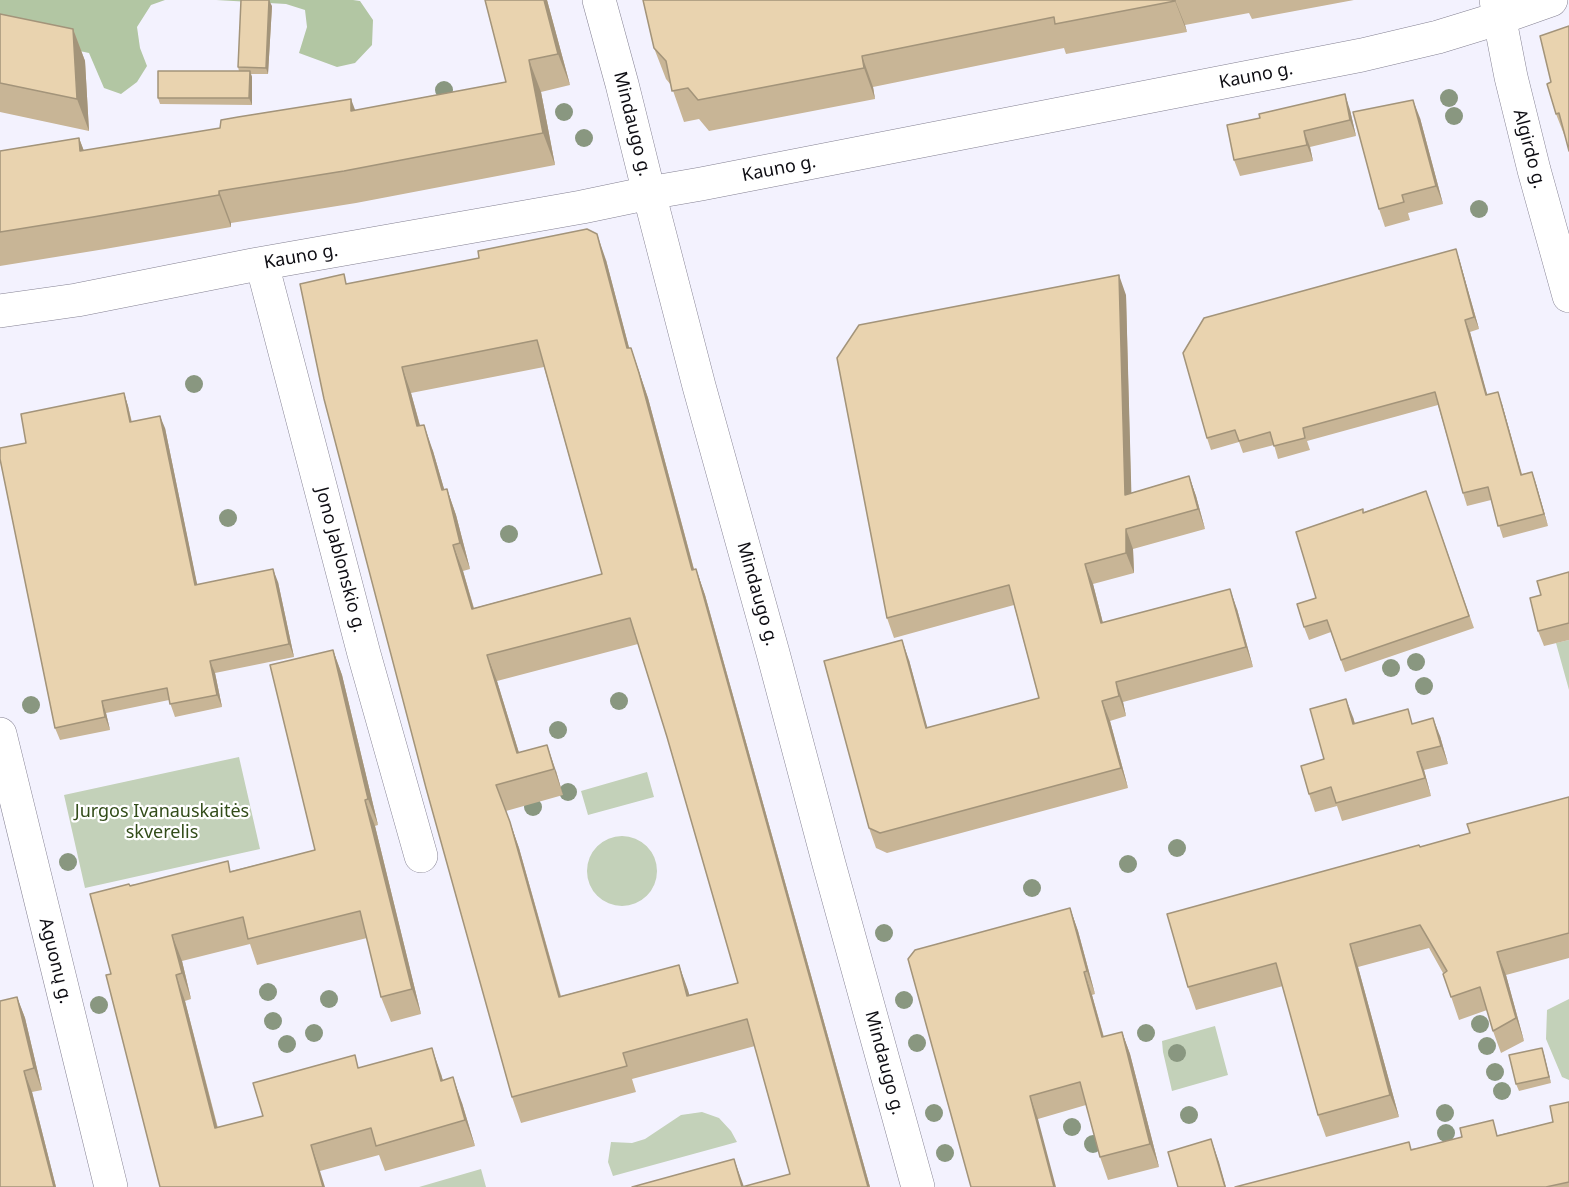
<!DOCTYPE html>
<meta charset="utf-8">
<style>
body{margin:0}
canvas{display:block;background:#f3f2fe}
</style>
<canvas width="1569" height="1187"></canvas>
<script>
const ctx = document.querySelector('canvas').getContext('2d');
ctx.lineJoin = 'round';
function fill(path, color) { ctx.fillStyle = color; ctx.fill(path, 'evenodd'); }
const toPath = rows => new Path2D(rows.map(r => 'M' + r).join(''));
function strokePath(path, color, width, dash) { ctx.strokeStyle = color; ctx.lineWidth = width; ctx.lineCap = dash ? 'butt' : 'round'; ctx.setLineDash(dash || []); ctx.stroke(path); }
function drawText(font, color, halo, rows, align = 'center') {
  ctx.font = font + ' "Noto Sans",sans-serif'; ctx.lineWidth = 4.5; ctx.setLineDash([]); ctx.textBaseline = 'middle'; ctx.strokeStyle = halo; ctx.fillStyle = color; for (const [text, x, y, turn = 0] of rows) {
    ctx.save(); ctx.translate(x, y); ctx.rotate((+turn || 0) * Math.PI / 180); ctx.textAlign = isNaN(turn) ? turn : align; if (halo) ctx.strokeText(text, 0, 0); ctx.fillText(text, 0, 0); ctx.restore();
  }
}
const green = toPath([
 [1569,640,1569,690,1556,643],
 [239,757,260,849,85,888,64,795],
 [647,772,654,797,588,815,581,791],
 '587 871a35 35 0 1 1 70 0a35 35 0 1 1-70 0Z',
 [1569,999,1569,1080,1562,1077,1546,1039,1547,1010],
 [1215,1026,1228,1075,1172,1091,1163,1052,1162,1041],
 [702,1112,719,1118,731,1131,737,1142,613,1176,608,1162,611,1142,632,1143,645,1139,681,1115],
 [481,1169,486,1187,419,1187]
]);
const forest = toPath([
 [0,0,165,0,151,5,137,27,140,48,147,66,137,82,121,94,104,88,89,53,0,34],
 [216,0,353,0,360,1,373,20,372,45,355,63,337,67,299,53,307,27,305,10,286,4]
]);
const minor = toPath([
 [599,0,622,84,649,193],
 [1496,0,1511,77,1534,170,1569,296],
 [262,264,364,654,421,856],
 [0,734,111,1187]
]);
const major = toPath([
 [649,193,699,386,773,653,829,864,918,1187],
 [0,311,77,300,253,265,582,207,649,193,701,184,1362,55,1438,37,1500,18,1551,0]
]);
const trees = [
 [444,90],
 [1449,98],
 [564,112],
 [1454,116],
 [584,138],
 [1479,209],
 [194,384],
 [228,518],
 [509,534],
 [1416,662],
 [1391,668],
 [1424,686],
 [619,701],
 [31,705],
 [558,730],
 [568,792],
 [533,807],
 [1177,848],
 [68,862],
 [1128,864],
 [1032,888],
 [884,933],
 [268,992],
 [329,999],
 [904,1000],
 [99,1005],
 [273,1021],
 [1480,1024],
 [314,1033],
 [1146,1033],
 [917,1043],
 [287,1044],
 [1487,1046],
 [1177,1053],
 [1495,1072],
 [1502,1091],
 [934,1113],
 [1445,1113],
 [1189,1115],
 [1072,1127],
 [1446,1133],
 [1093,1144],
 [945,1153]
];
const wall = toPath([
 [547,0,570,85,541,92,555,165,356,203,231,223,231,227,105,249,0,266,0,151,79,138,84,151,355,111,506,82],
 [643,0,1354,0,1252,19,1249,13,1185,25,1187,32,1066,54,1064,48,873,87,875,99,709,131,699,119,684,122,671,85,666,79,654,48],
 [272,6,268,74,251,74,252,77,252,105,160,104,158,98,239,71,238,67],
 [0,14,73,29,85,61,89,131,0,112],
 [1551,82,1565,137,1556,114],
 [1350,110,1356,136,1310,147,1313,161,1240,176,1234,160],
 [1420,118,1443,204,1408,213,1410,220,1385,227,1379,209],
 [1456,249,1460,262,1479,329,1470,332,1487,395,1502,404,1522,474,1532,472,1536,484,1548,526,1503,538,1491,500,1467,506,1463,493,1438,405,1307,441,1310,450,1278,459,1274,445,1243,453,1239,442,1211,450,1207,438],
 [606,260,629,348,631,348,648,398,694,569,696,569,705,595,870,1187,632,1187,744,1187,790,1174,755,1046,632,1079,636,1092,521,1123,512,1097,348,284],
 [544,367,602,574,474,608,463,571,470,569,456,515,447,489,444,489,433,451,420,425,411,393],
 [638,644,667,737,738,983,689,995,679,965,561,996,519,848,506,811,563,795,556,771,519,753,497,681],
 [1126,295,1131,493,1189,476,1196,496,1205,529,1133,549,1134,573,1093,584,1103,623,1237,609,1253,667,1123,702,1126,716,1110,721,1128,788,887,853,876,848,869,828,909,660,927,728,1039,698,1014,605,894,638,887,618],
 [124,393,128,406,132,422,165,428,197,585,278,582,294,657,215,673,222,707,175,717,169,700,106,713,110,730,60,740,55,728,26,443],
 [1426,491,1474,628,1345,672,1331,632,1309,640,1304,627,1316,598,1364,512],
 [1569,572,1569,640,1544,646,1538,631,1541,595],
 [333,650,342,675,378,825,375,826,421,1014,391,1022,381,997,367,938,257,965,250,944,182,961,191,999,185,1001,218,1128,263,1116,360,1068,441,1074,443,1080,462,1103,475,1146,385,1171,379,1155,320,1171,160,1187,111,974,130,885,231,871,315,850],
 [1353,717,1355,724,1414,724,1440,736,1448,764,1424,770,1431,796,1342,821,1337,806,1315,812,1309,794,1324,759],
 [1569,797,1569,958,1506,975,1524,1041,1501,1053,1493,1031,1487,1010,1459,1020,1443,973,1429,948,1358,967,1399,1117,1326,1137,1318,1115,1283,986,1196,1010,1188,987,1420,847,1470,833],
 [1070,908,1078,931,1095,994,1092,995,1104,1037,1122,1032,1130,1054,1159,1167,1108,1180,1100,1157,1086,1105,1038,1119,971,1187],
 [17,997,25,1018,42,1090,32,1092,56,1187,0,1187],
 [1542,1048,1551,1083,1519,1091,1516,1084],
 [1569,1102,1569,1187,1235,1187,1411,1149,1498,1135,1553,1122]
]);
const shadedWall = toPath([
 [269,0,272,6,268,74,266,68],
 [544,0,547,0,570,85,558,54],
 [1175,0,1185,25,1187,32,1175,1],
 [73,29,85,61,89,131,77,99],
 [862,56,873,87,875,99,864,68],
 [529,60,541,92,555,165,543,133],
 [250,71,252,77,252,105,249,98],
 [1345,94,1350,110,1356,136,1350,120],
 [351,99,363,131,351,111],
 [1413,100,1420,118,1443,204,1436,186],
 [1304,131,1310,147,1313,161,1307,145],
 [79,138,91,170,80,151],
 [219,191,231,223,231,227,219,195],
 [597,234,606,260,636,374,627,348],
 [1456,249,1460,262,1479,329,1474,317],
 [1119,275,1126,295,1132,515,1125,495],
 [1465,320,1470,332,1491,408,1486,395],
 [631,348,648,398,701,596,692,570],
 [402,367,411,393,427,452,417,426],
 [1498,392,1502,404,1525,487,1521,475],
 [124,393,128,406,134,434,130,422],
 [160,416,165,428,200,598,195,585],
 [424,425,433,451,452,516,442,490],
 [1532,472,1536,484,1548,526,1544,514],
 [1189,476,1196,496,1205,529,1198,509],
 [447,489,456,515,470,569,460,543],
 [1126,529,1133,549,1134,573,1126,553],
 [453,545,463,571,481,634,472,609],
 [1085,564,1093,584,1108,643,1101,623],
 [273,569,278,582,294,657,289,644],
 [696,569,705,595,870,1187,868,1187],
 [1230,589,1237,609,1253,667,1246,647],
 [902,640,909,660,933,748,926,728],
 [333,650,342,675,378,825,368,799],
 [487,655,497,681,527,779,517,753],
 [210,661,215,673,222,707,217,695],
 [1116,682,1123,702,1126,716,1119,696],
 [1346,699,1353,717,1360,742,1353,724],
 [102,701,106,713,110,730,105,717],
 [1102,701,1110,721,1128,788,1121,768],
 [1433,718,1440,736,1448,764,1441,746],
 [547,745,556,771,563,795,554,769],
 [1417,752,1424,770,1431,796,1425,778],
 [365,800,375,826,421,1014,412,989],
 [510,822,519,848,568,1023,559,997],
 [1070,908,1078,931,1095,994,1087,971],
 [172,935,182,961,191,999,182,973],
 [1350,944,1358,967,1399,1117,1390,1095],
 [1497,952,1506,975,1524,1041,1516,1018],
 [679,965,688,990,697,1022,687,996],
 [1084,972,1092,995,1110,1060,1102,1037],
 [176,975,185,1001,224,1154,215,1128],
 [17,997,25,1018,42,1090,34,1068],
 [1122,1032,1130,1054,1159,1167,1150,1144],
 [432,1048,441,1074,450,1107,441,1081],
 [1542,1048,1544,1054,1551,1083,1549,1077],
 [24,1071,32,1092,56,1187,54,1187],
 [453,1077,462,1103,475,1146,465,1120],
 [1030,1096,1038,1119,1056,1187,1054,1187],
 [1211,1139,1219,1162,1226,1187,1225,1187],
 [311,1145,320,1171,325,1187,323,1187],
 [734,1159,743,1184,744,1187,742,1187]
]);
const building = toPath([
 [241,0,269,0,266,68,238,67,241,0],
 [485,0,544,0,558,54,529,60,543,133,344,171,219,191,219,195,93,217,0,232,0,151,79,138,80,151,220,128,221,120,238,117,351,99,351,111,506,82,485,0],
 [643,0,1175,0,1175,1,1055,24,1054,17,862,56,864,68,698,100,688,88,672,91,666,61,654,48,643,0],
 [0,14,73,29,77,99,0,83,0,14],
 [1569,26,1569,151,1559,113,1556,114,1547,84,1551,82,1540,36,1569,26],
 [158,71,250,71,249,98,158,98,158,71],
 [1345,94,1350,120,1304,131,1307,145,1234,160,1227,125,1260,118,1259,114,1345,94],
 [1413,100,1436,186,1402,195,1404,202,1379,209,1353,112,1413,100],
 [587,229,597,234,627,348,631,348,639,373,692,570,696,569,868,1187,742,1187,790,1174,747,1019,623,1053,627,1066,512,1097,426,788,324,399,300,284,344,274,346,284,479,258,478,251,587,229],
 [537,340,602,574,472,609,453,545,460,543,447,489,442,490,424,425,417,426,402,367,537,340],
 [630,618,667,737,738,983,687,996,679,965,559,997,510,822,496,785,554,769,547,745,517,753,487,655,630,618],
 [1456,249,1474,317,1465,320,1486,395,1498,392,1521,475,1532,472,1544,514,1498,526,1488,487,1463,493,1435,392,1303,428,1305,438,1274,446,1270,432,1239,441,1235,430,1207,438,1183,353,1204,318,1456,249],
 [1119,275,1125,495,1189,476,1198,509,1126,529,1126,553,1085,564,1101,623,1230,589,1246,647,1116,682,1119,696,1102,701,1121,768,880,833,869,828,824,661,902,640,926,728,1039,698,1009,585,887,618,837,358,859,325,1119,275],
 [124,393,130,422,160,416,195,585,273,569,289,644,210,661,217,695,170,704,167,688,102,701,105,717,55,728,0,459,0,448,26,443,21,414,124,393],
 [1426,491,1469,616,1341,660,1327,620,1304,627,1297,604,1316,598,1296,532,1363,509,1363,513,1426,491],
 [1569,572,1569,623,1538,631,1530,598,1541,595,1537,581,1569,572],
 [333,650,368,799,365,800,412,989,381,997,360,911,248,939,243,917,172,935,182,973,176,975,215,1128,263,1116,253,1083,355,1055,358,1068,432,1048,441,1081,453,1077,465,1120,376,1146,371,1128,311,1145,323,1187,160,1187,106,975,111,974,90,894,129,884,130,886,228,861,230,872,315,850,270,665,333,650],
 [1346,699,1353,724,1408,709,1412,724,1433,718,1441,746,1417,752,1425,778,1336,803,1331,787,1309,794,1301,766,1324,759,1310,709,1346,699],
 [1569,797,1569,933,1497,952,1516,1018,1493,1031,1480,987,1451,997,1443,974,1447,971,1420,925,1350,944,1390,1095,1318,1115,1276,963,1188,987,1167,914,1419,845,1420,847,1470,833,1467,824,1569,797],
 [1070,908,1087,971,1084,972,1102,1037,1122,1032,1150,1144,1100,1157,1080,1082,1030,1096,1054,1187,971,1187,908,959,915,950,1070,908],
 [17,997,34,1068,24,1071,54,1187,0,1187,0,1001,17,997],
 [1542,1048,1549,1077,1516,1084,1509,1055,1542,1048],
 [1569,1102,1569,1182,1546,1187,1235,1187,1409,1142,1411,1150,1462,1137,1460,1128,1493,1120,1497,1136,1553,1122,1550,1106,1569,1102],
 [1211,1139,1225,1187,1178,1187,1168,1152,1211,1139],
 [734,1159,742,1187,632,1187,734,1159]
]);
const streetNames = [
 ["Kauno g.",1256,76,-11],
 ["Mindaugo g.",632,124,76],
 ["Algirdo g.",1529,149,75],
 ["Kauno g.",779,169,-11],
 ["Kauno g.",301,257,-10],
 ["Jono Jablonskio g.",340,560,75],
 ["Mindaugo g.",757,594,74],
 ["Aguonų g.",55,961,76],
 ["Mindaugo g.",884,1063,75]
];
const parkNames = [
 ["Jurgos Ivanauskaitės",162,812],
 ["skverelis",162,833]
];
fill(green, '#c3d1b9');
fill(forest, '#b2c6a3');
strokePath(minor, '#848192', 34);
strokePath(major, '#848192', 34);
strokePath(minor, '#fff', 33);
strokePath(major, '#fff', 33);
ctx.fillStyle = '#899780';
for (const [x, y] of trees) { ctx.beginPath(); ctx.arc(x, y, 9, 0, 2 * Math.PI); ctx.fill(); }
fill(wall, '#c8b596');
fill(shadedWall, '#a3947a');
fill(building, '#e9d3af');
strokePath(building, '#a3947a', 1.5);
drawText('18px', '#0e0d13', '#fff', streetNames);
drawText('18px', '#324c19', '#fff', parkNames);
</script>
